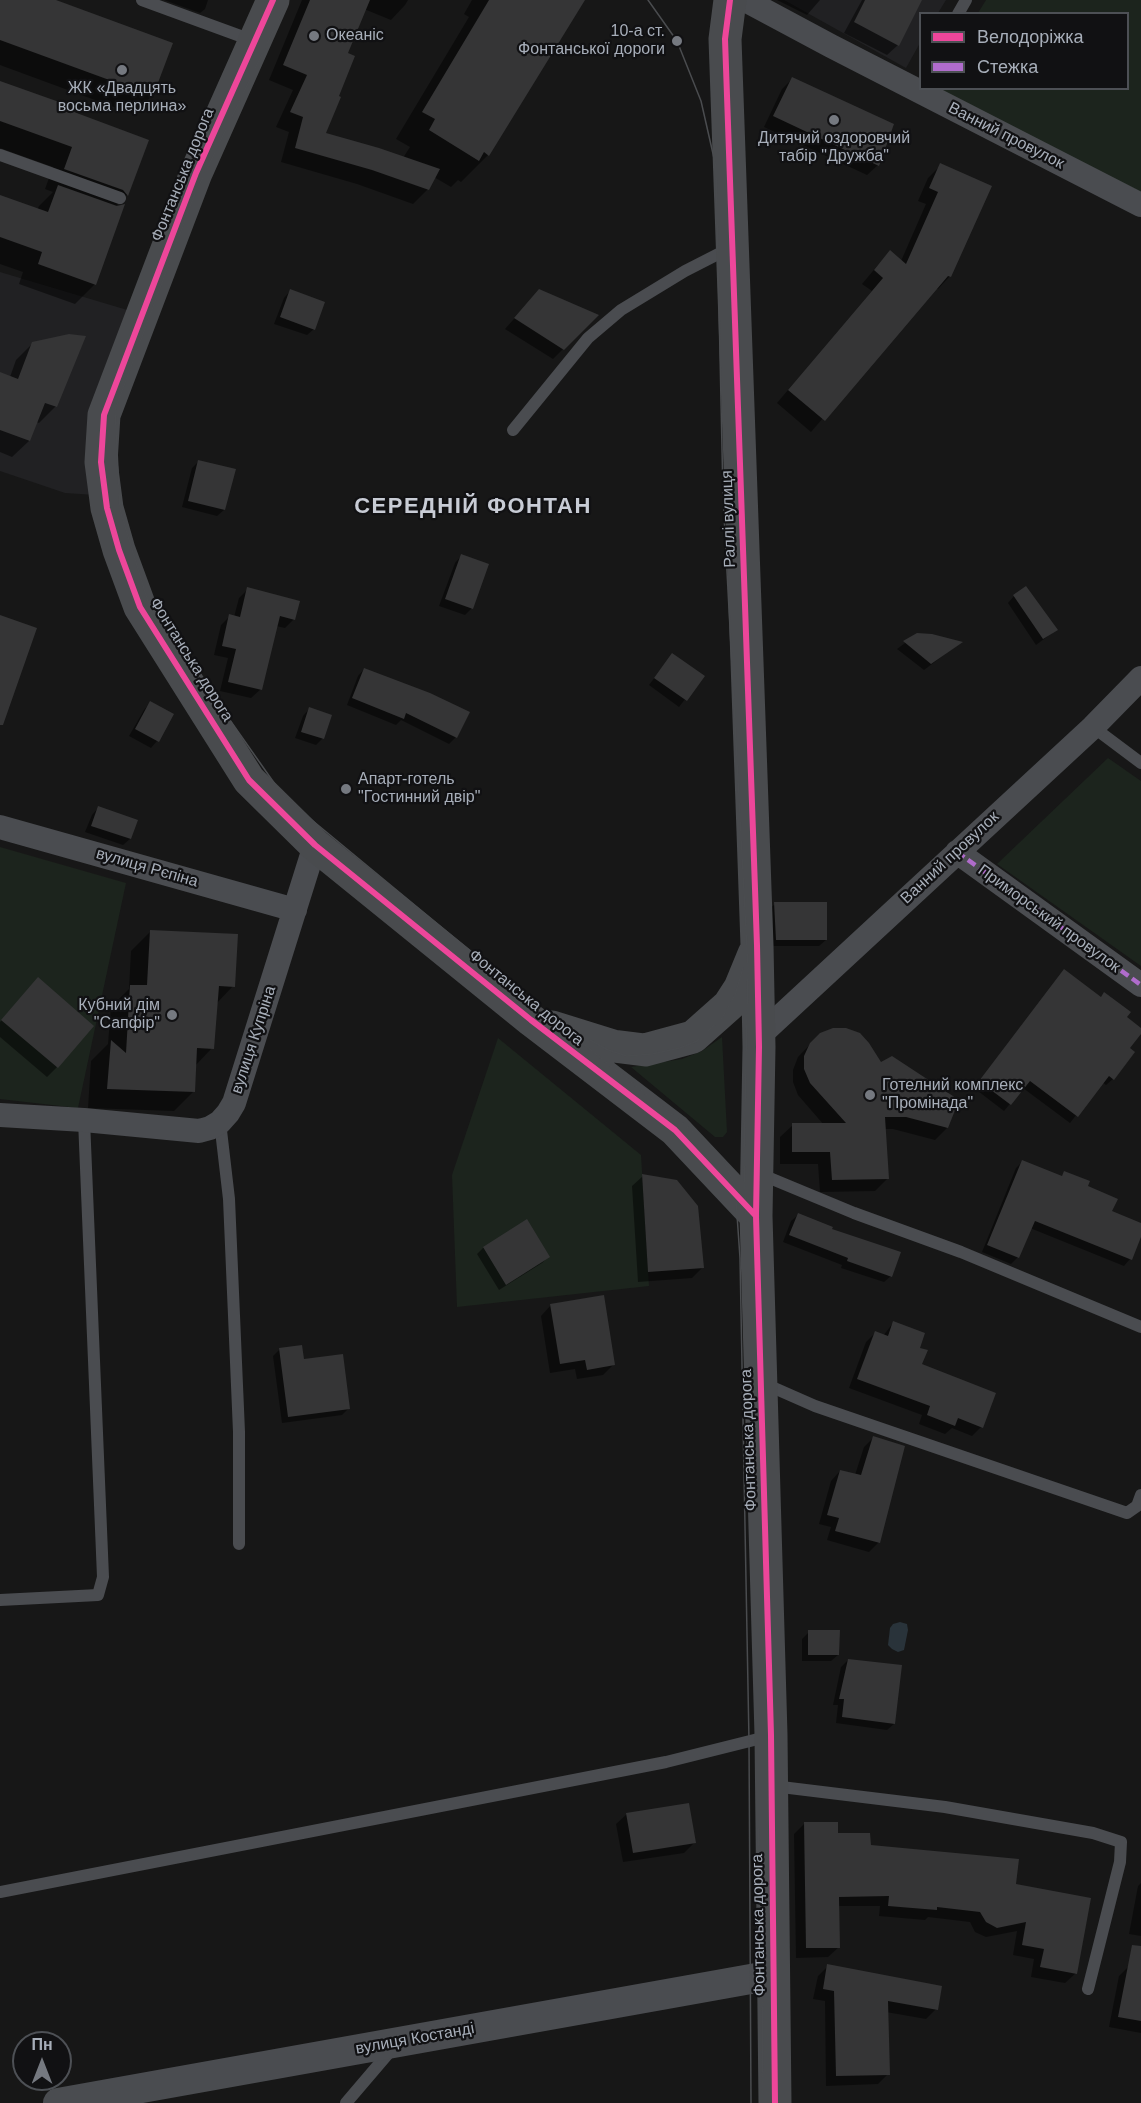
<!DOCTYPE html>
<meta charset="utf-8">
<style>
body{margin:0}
#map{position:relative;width:1141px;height:2103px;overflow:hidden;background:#171717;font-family:Helvetica,sans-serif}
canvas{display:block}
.legend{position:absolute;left:919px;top:12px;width:210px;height:78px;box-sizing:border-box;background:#111113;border:2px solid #4d5055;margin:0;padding:8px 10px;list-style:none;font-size:18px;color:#a7aeb9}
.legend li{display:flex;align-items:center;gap:12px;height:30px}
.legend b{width:30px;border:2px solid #4d5055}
.north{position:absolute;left:12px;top:2031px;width:60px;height:60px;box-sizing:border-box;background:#111113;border:2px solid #4d5055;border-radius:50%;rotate:0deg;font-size:16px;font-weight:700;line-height:24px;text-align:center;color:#a7aeb9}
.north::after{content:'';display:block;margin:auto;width:21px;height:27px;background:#757980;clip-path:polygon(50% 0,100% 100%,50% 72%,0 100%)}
</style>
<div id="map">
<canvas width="1141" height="2103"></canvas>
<ul class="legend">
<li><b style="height:8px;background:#ed469a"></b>Велодоріжка</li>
<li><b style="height:8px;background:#b06ccc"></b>Стежка</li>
</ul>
<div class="north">Пн</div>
</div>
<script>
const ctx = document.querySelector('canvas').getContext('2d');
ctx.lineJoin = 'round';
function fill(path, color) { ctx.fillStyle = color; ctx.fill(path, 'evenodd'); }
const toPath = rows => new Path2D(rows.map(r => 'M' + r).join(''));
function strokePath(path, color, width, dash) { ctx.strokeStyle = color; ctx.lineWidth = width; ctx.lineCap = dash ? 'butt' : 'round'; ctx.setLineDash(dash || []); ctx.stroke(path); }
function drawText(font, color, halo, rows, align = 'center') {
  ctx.font = font + ' Helvetica,sans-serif'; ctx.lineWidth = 4.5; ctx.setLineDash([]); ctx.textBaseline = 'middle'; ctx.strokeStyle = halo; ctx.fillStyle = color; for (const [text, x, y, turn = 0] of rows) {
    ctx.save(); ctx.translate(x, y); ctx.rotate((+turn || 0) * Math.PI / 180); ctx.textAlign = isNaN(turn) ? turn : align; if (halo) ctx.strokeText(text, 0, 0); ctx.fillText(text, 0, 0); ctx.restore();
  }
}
const built = toPath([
 [784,0,946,0,938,13,920,14,920,43,906,68],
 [0,272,134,312,95,495,65,493,0,471]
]);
const green = toPath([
 [986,0,1141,0,1141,192,934,89,1128,88,1128,14,978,13],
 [1108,758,1141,781,1141,966,997,864],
 [0,847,126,883,78,1108,0,1099],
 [722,1037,727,1132,723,1137,715,1137,631,1067,682,1059,702,1051],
 [498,1038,641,1155,649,1286,457,1307,452,1175]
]);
const water = toPath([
 [900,1622,907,1624,908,1630,904,1650,898,1652,892,1649,888,1645,890,1628,893,1624]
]);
const shadow = toPath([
 [0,0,52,0,152,96,133,114,0,65],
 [164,0,208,0,205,9,200,13],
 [302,0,408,0,405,5,391,20,364,9,346,54,324,134,403,158,410,147,396,139,469,17,464,14,472,0,575,0,488,155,461,182,458,180,451,187,434,177,428,189,413,204,357,184,281,162,289,132,276,127,293,90,269,80],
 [777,0,820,0,807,15],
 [862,0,921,0,898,45,887,55,844,33],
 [792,79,878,165,867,175,764,127,782,89],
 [0,82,72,113,148,140,127,195,114,208,95,284,75,304,19,284,23,272,0,264,0,197,37,210,39,206,53,192,45,189,53,167,0,148],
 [941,165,950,276,938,289,935,288,811,432,777,403,872,291,862,284,878,265,890,252,901,261,926,204,918,201,928,178],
 [290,291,314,329,307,335,274,324,284,298],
 [529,302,597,315,553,359,505,329],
 [33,343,56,406,39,423,36,422,29,441,12,457,0,452,0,374,10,377,16,360],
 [198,462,224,510,217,516,182,507,192,468],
 [461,556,487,565,471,609,465,615,439,606,455,563],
 [248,589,294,619,285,628,276,626,261,689,251,698,220,691,228,658,214,655,221,625,230,616,234,617,239,598],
 [1014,596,1056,630,1036,645,1008,603],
 [917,634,960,643,924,670,897,649],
 [672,655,703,676,679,707,649,685],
 [364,669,456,737,449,744,401,720,396,725,347,705,358,676],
 [150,703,157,741,151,748,129,736,144,710],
 [309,709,330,716,322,739,316,745,295,738,303,716],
 [98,808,136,821,130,839,123,845,85,832,92,815],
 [775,904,826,940,819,946,770,946,768,910],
 [150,932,233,986,216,1004,212,1048,195,1066,194,1091,174,1111,88,1108,91,1061,108,1044,111,1007,129,989,131,951],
 [1058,978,1125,1018,1141,1030,1128,1049,1113,1079,1106,1085,1102,1082,1070,1123,1023,1088,1004,1111,974,1088],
 [28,990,57,1067,47,1077,0,1037,0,1022],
 [820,1034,881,1064,947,1128,935,1140,893,1129,884,1129,887,1179,875,1191,820,1192,818,1164,780,1164,780,1137,793,1125,824,1125,798,1095,793,1082,793,1070,798,1057],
 [1022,1162,1061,1177,1065,1173,1086,1187,1110,1212,1141,1224,1141,1233,1130,1259,1124,1266,1030,1228,1018,1257,1011,1264,982,1252,1016,1168],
 [643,1176,703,1267,692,1278,638,1282,632,1186],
 [798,1215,891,1276,884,1282,841,1268,842,1265,783,1242,791,1221],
 [526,1221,548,1257,542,1263,499,1290,477,1254,483,1248],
 [551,1305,613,1365,603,1375,577,1379,575,1369,550,1373,541,1316],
 [893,1323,918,1348,920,1365,981,1427,972,1436,952,1428,945,1434,919,1424,922,1415,849,1388,866,1342,875,1333,883,1336],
 [280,1349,302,1361,349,1408,342,1415,282,1423,273,1356],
 [873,1438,879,1542,869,1552,827,1540,831,1527,819,1524,831,1481,840,1471,855,1475,864,1447],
 [809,1632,838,1655,831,1661,802,1661,802,1639],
 [848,1660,894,1724,887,1730,836,1723,838,1705,833,1705,841,1667],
 [627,1814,694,1843,684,1853,623,1862,616,1824],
 [804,1824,869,1846,1015,1886,1076,1973,1065,1983,1031,1977,1034,1959,1013,1955,1017,1931,986,1937,975,1932,970,1922,928,1917,925,1920,879,1916,880,1906,838,1906,839,1947,828,1957,796,1958,794,1834],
 [1141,1883,1141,1936,1129,1934,1138,1886],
 [828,1966,936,2009,926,2019,886,2012,888,2074,878,2084,826,2086,825,2001,813,1999,818,1976],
 [1129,1966,1141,1968,1141,2033,1109,2027,1119,1976]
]);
const building = toPath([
 [0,0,56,0,173,43,153,96,0,40],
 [310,0,370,0,348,53,355,56,339,96,341,97,326,133,379,148,440,169,429,190,372,170,295,148,303,117,290,112,307,75,283,65],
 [489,0,585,0,489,156,484,152,479,161,429,130,435,119,422,112],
 [865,0,922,0,899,46,854,22],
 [792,77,894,124,879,166,773,116],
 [0,81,76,108,74,112,149,140,128,196,123,190,64,169,72,147,0,121],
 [940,163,992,186,951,277,948,276,825,421,788,390,883,278,874,270,890,250,906,264,938,192,929,188],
 [58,185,117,206,125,204,96,285,38,264,42,252,0,237,0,195,48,212],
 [290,289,325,302,315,330,280,317],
 [539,289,599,315,564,350,514,318],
 [69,334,86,336,57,407,45,403,30,441,0,430,0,372,18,379,32,342],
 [198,460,236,469,225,510,188,501],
 [461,554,489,564,473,609,445,599],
 [1026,586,1058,630,1043,639,1013,595],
 [247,587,300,601,295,620,280,616,262,690,228,682,236,649,222,646,229,614,240,617],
 [0,615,37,628,3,725,0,725],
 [917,633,932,634,963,642,931,664,903,641],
 [672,653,705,676,687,701,654,678],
 [364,668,430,693,470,712,457,738,406,713,404,719,352,698],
 [150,701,174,714,159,742,135,729],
 [309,707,332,715,324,739,301,732],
 [98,806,138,820,131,839,91,826],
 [774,902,827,902,827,940,776,940],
 [150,930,238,934,235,987,219,986,214,1049,197,1048,195,1092,107,1089,111,1040,126,1053,130,985,147,985],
 [1064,969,1101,997,1104,992,1131,1012,1127,1017,1141,1028,1141,1034,1130,1048,1135,1052,1114,1080,1109,1076,1078,1117,1030,1081,1011,1105,979,1081],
 [38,977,94,1026,58,1068,1,1020],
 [833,1028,846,1028,860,1033,869,1043,881,1062,892,1056,959,1100,948,1128,906,1117,885,1117,889,1179,832,1180,830,1152,792,1152,792,1123,846,1123,810,1083,804,1069,804,1056,810,1043,820,1033],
 [1022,1160,1062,1176,1064,1171,1090,1181,1088,1186,1118,1199,1112,1211,1141,1223,1141,1237,1132,1260,1035,1221,1019,1258,987,1245],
 [642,1174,677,1180,698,1206,704,1268,648,1272],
 [798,1213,833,1227,832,1229,901,1252,892,1277,847,1261,848,1258,789,1235],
 [527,1219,550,1257,506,1285,483,1247],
 [604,1295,615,1365,587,1370,585,1360,560,1364,550,1304],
 [893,1321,925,1333,920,1348,928,1350,922,1364,996,1393,983,1428,958,1418,955,1426,927,1415,930,1406,857,1379,875,1331,888,1336],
 [302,1345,304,1359,343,1354,350,1409,288,1417,279,1348],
 [873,1436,905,1446,880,1543,835,1531,839,1518,827,1515,840,1470,861,1475],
 [808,1630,840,1630,839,1655,808,1655],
 [848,1659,902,1665,895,1724,842,1717,844,1699,839,1699],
 [689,1803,696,1843,633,1853,626,1813],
 [804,1822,838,1822,838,1833,870,1833,871,1845,1019,1859,1016,1884,1091,1898,1077,1974,1040,1967,1044,1949,1022,1945,1026,1922,997,1928,986,1922,980,1912,937,1907,937,1910,888,1906,889,1896,839,1897,840,1948,806,1948],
 [1132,1945,1141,1946,1141,2021,1118,2017],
 [827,1964,942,1986,938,2010,888,2001,890,2075,836,2076,834,1991,823,1989]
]);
const service = toPath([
 [142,0,254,41],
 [958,14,966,0],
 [0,155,120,198],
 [513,430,588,338,621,310,685,271,730,248],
 [1093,727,1141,763],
 [220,1122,229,1199,239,1432,239,1544],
 [760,1174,854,1213,961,1252,1141,1327],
 [765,1384,815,1406,1127,1513,1137,1506,1141,1495],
 [0,1600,98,1595,103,1577,84,1120],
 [773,1786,945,1807,1093,1833,1121,1842,1120,1862,1088,1989],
 [0,1892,666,1762,770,1736],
 [346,2103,392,2049]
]);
const minor = toPath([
 [745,0,831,46,1141,205],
 [0,827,295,910],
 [957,852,1141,985],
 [758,1037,1093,727,1141,678],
 [0,1115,84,1120,199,1131,210,1128,220,1122,228,1113,234,1103,315,845]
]);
const tertiary = toPath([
 [58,2103,773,1975]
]);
const secondary = toPath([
 [273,0,196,173,104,415,101,462,107,508,119,550,140,607,249,780,315,845,531,1020,675,1130,756,1216],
 [730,0,725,39,757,945,759,1047,756,1216,771,1735,775,2103],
 [552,1027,613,1046,645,1050,693,1037,729,1005,740,988,754,954]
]);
const tram = toPath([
 [288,0,194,196,115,410,120,510,149,605,284,797,561,1026,712,1147,724,1161,735,1186,740,1258,749,1741,751,2103],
 [648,0,677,41,701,101,716,167,723,496,748,968,744,1158,746,1221],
 [590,1040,608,1050,627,1056,652,1054,680,1048,697,1041,722,1018,735,995,743,968],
 [758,1821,763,1976,762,2103]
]);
const quiet = toPath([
 [957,852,1141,985]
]);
const cycleway = toPath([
 [273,0,196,173,104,415,101,462,107,508,119,550,140,607,249,780,315,845,531,1020,675,1130,756,1216],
 [730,0,725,39,757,945,759,1047,756,1216,771,1735,775,2103]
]);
const markers = [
 [314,36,6,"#757980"],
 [677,41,6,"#757980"],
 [122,70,6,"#757980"],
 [834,120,6,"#757980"],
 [346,789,6,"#757980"],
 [172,1015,6,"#757980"],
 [870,1095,6,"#757980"]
];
const poiNames = [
 ["10-а ст.",665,32,"right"],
 ["Фонтанської дороги",665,50,"right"],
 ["Океаніс",326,36],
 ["ЖК «Двадцять",122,89,"center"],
 ["восьма перлина»",122,107,"center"],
 ["Дитячий оздоровчий",834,139,"center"],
 ["табір \"Дружба\"",834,157,"center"],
 ["Апарт-готель",358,780],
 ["\"Гостинний двір\"",358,798],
 ["Кубний дім",160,1006,"right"],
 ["\"Сапфір\"",160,1024,"right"],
 ["Готелний комплекс",882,1086],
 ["\"Промінада\"",882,1104]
];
const streetNames = [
 ["Ванний провулок",1006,136,27],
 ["Фонтанська дорога",183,175,-68],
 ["Раллі вулиця",729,519,-92],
 ["Фонтанська дорога",191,660,58],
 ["Ванний провулок",950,858,-43],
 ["вулиця Рєпіна",147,868,16],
 ["Приморський провулок",1049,919,36],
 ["Фонтанська дорога",526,998,39],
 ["вулиця Купріна",254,1040,-72],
 ["Фонтанська дорога",749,1440,-92],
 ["Фонтанська дорога",759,1925,-91],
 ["вулиця Костанді",415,2039,-10]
];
const districtNames = [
 ["СЕРЕДНІЙ ФОНТАН",473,507]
];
fill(built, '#212123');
fill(green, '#1c241d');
fill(water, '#29333a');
fill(shadow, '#0007');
fill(building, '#353536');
strokePath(service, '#4a4c50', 12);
strokePath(minor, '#4a4c50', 24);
strokePath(tertiary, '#4a4c50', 30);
strokePath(secondary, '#494b4e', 33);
strokePath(tram, '#4a4c4f', 1.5);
strokePath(quiet, '#b06ccc', 4.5, [9, 4.5]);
strokePath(cycleway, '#ed469a', 6);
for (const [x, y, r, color] of markers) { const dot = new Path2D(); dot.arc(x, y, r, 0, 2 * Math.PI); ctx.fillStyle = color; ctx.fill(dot); strokePath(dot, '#111113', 2); }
drawText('16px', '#a7aeb9', '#111113', poiNames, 'left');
drawText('16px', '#a7aeb9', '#111113', streetNames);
ctx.letterSpacing = '1.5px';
drawText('bold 22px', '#c8ccd5', '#111113', districtNames);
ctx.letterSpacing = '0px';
</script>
